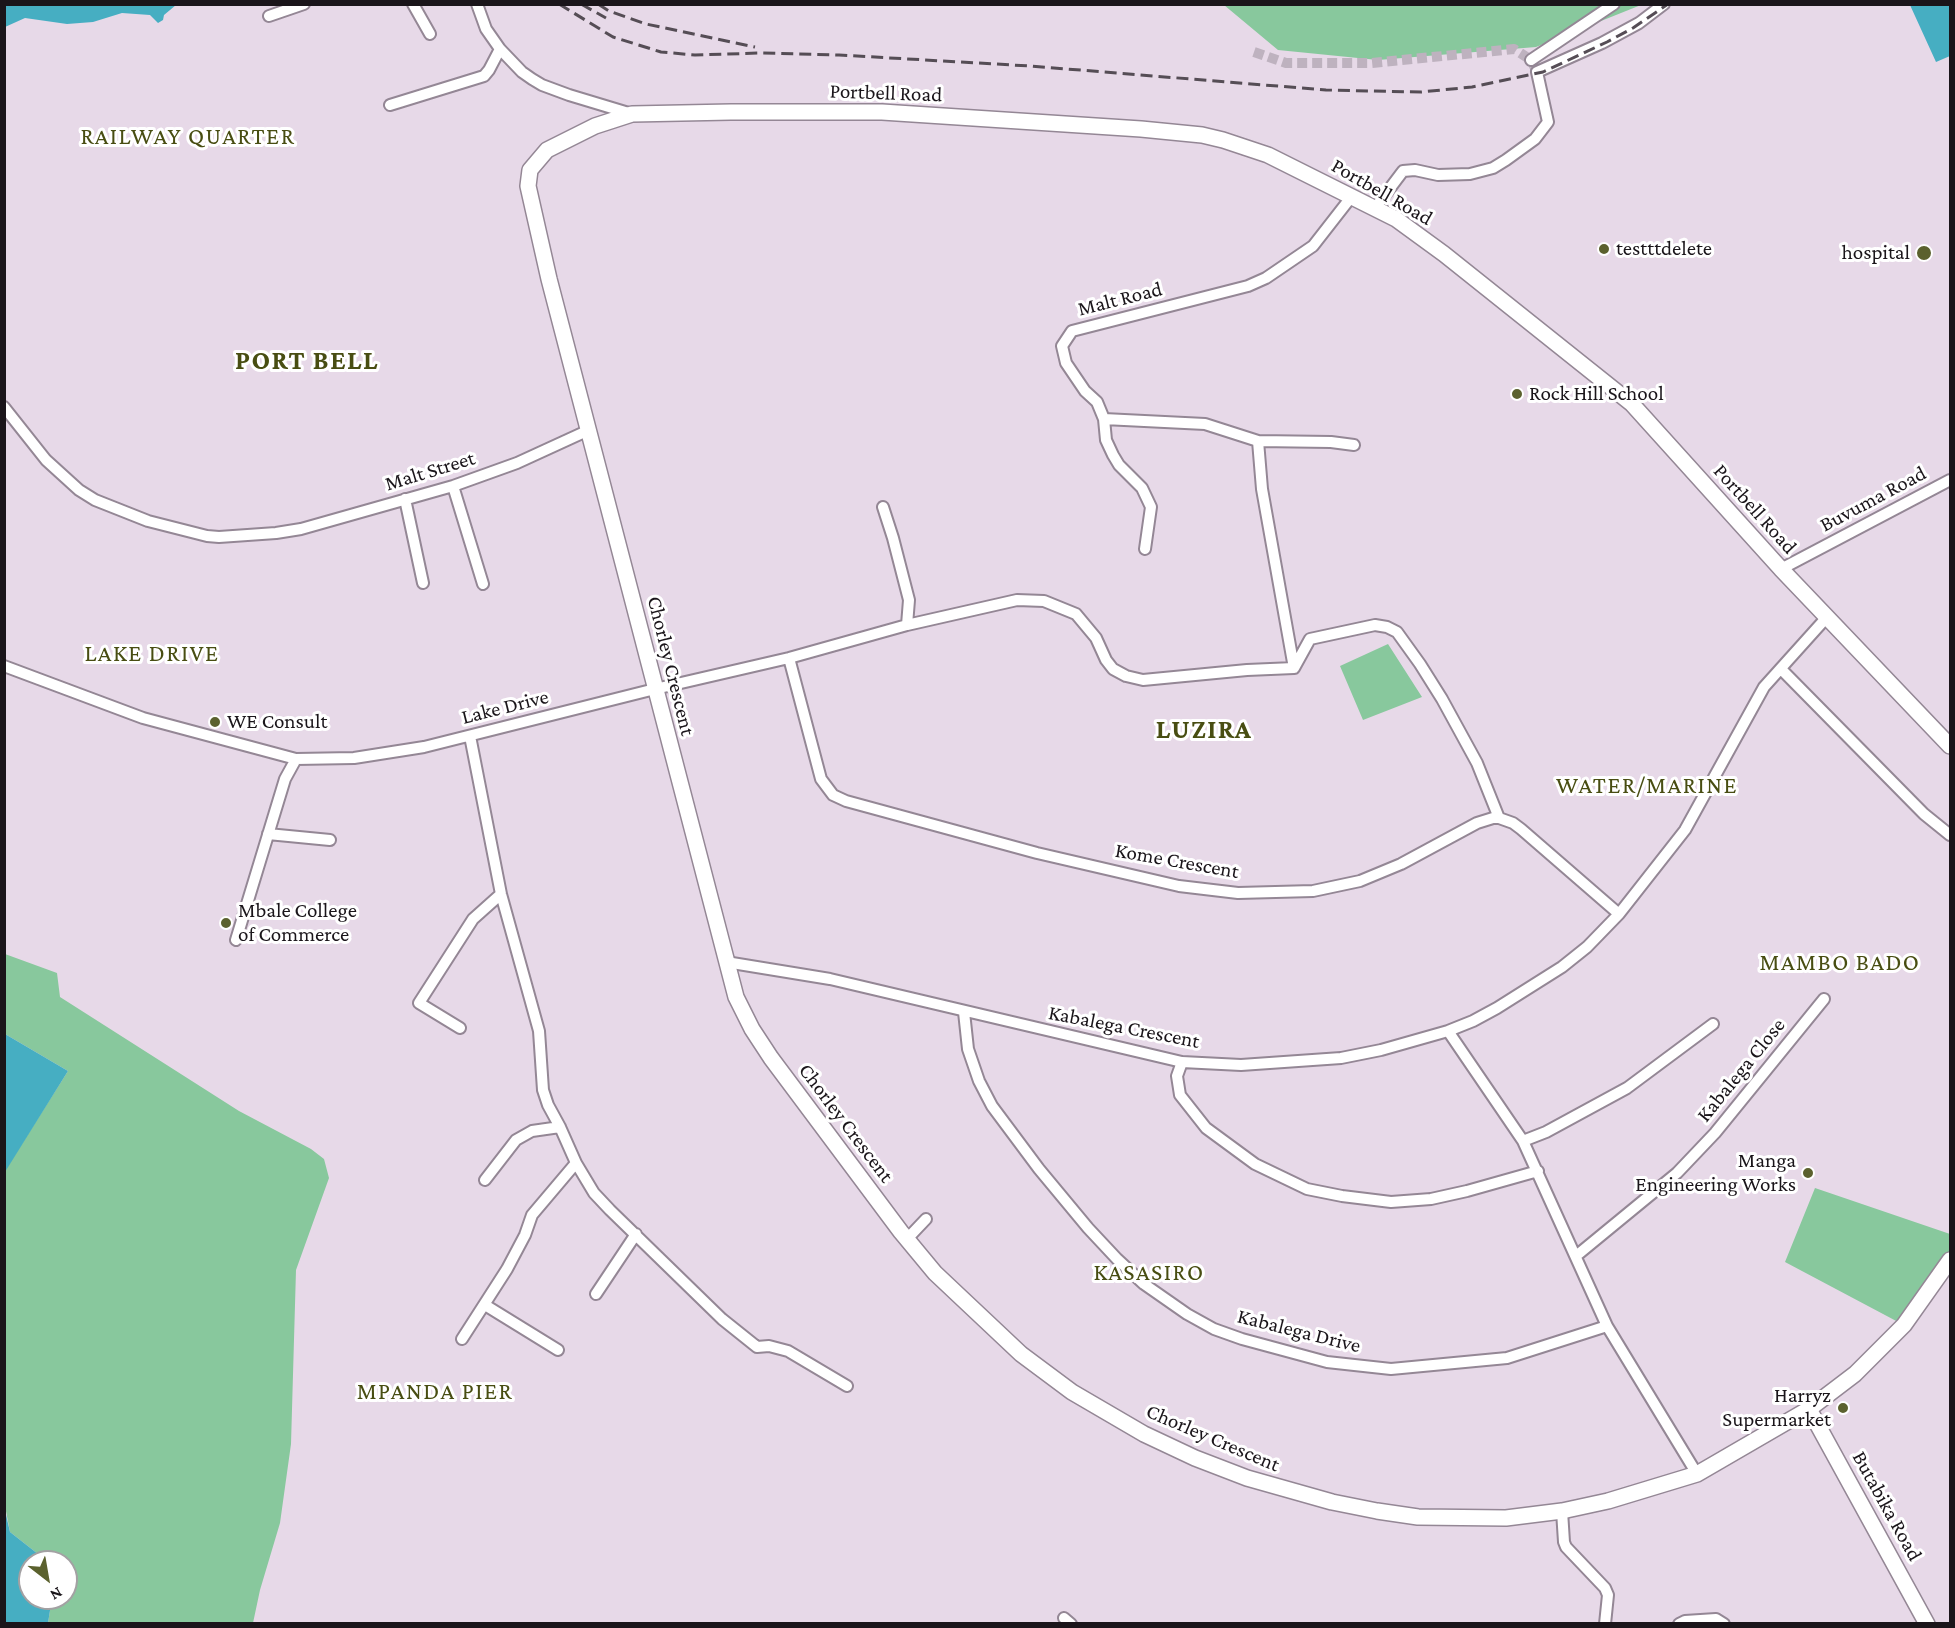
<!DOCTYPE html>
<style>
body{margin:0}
#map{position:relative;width:1955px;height:1628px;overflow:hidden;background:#e7d9e8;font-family:"Crimson Pro",serif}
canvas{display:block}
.frame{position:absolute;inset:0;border:6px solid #1a151a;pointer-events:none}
.north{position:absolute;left:18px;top:1550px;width:60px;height:60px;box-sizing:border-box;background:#fff;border:2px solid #a3a1a3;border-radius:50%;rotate:149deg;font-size:16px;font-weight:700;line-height:24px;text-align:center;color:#1a151a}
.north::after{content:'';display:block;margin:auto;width:21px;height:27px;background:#5b612e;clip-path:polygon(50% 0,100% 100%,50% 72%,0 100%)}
</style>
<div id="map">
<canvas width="1955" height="1628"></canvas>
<div class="frame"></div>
<div class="north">N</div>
</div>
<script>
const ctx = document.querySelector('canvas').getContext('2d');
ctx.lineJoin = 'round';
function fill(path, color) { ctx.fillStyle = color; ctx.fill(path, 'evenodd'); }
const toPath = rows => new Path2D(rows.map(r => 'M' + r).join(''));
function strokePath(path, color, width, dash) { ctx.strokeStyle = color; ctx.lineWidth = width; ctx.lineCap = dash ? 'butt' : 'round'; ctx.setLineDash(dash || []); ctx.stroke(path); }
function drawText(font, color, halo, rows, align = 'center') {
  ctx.font = font + ' "Crimson Pro",serif'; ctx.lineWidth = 6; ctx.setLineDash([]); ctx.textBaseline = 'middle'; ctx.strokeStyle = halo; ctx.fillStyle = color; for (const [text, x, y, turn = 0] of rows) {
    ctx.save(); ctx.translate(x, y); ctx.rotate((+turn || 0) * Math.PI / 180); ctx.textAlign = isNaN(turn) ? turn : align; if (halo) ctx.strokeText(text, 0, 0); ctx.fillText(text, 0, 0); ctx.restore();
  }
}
const green = toPath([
 [1224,5,1641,5,1536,47,1378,60,1278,50],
 [1388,644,1422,697,1363,720,1340,666],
 [5,954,57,973,60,997,239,1111,311,1149,324,1159,329,1178,296,1270,291,1444,280,1523,260,1590,253,1623,48,1623,52,1598,66,1598,66,1562,42,1562,38,1554,10,1532,5,1506,4,1172,68,1071,5,1034],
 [1815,1188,1950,1234,1950,1251,1900,1323,1785,1262]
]);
const water = toPath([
 [5,4,176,4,176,5,164,15,163,20,158,23,150,15,122,13,93,22,67,24,25,18,5,27],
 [1910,5,1950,5,1950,56,1936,62],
 [5,1034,68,1071,5,1172],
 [4,1506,10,1532,38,1554,42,1562,30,1562,30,1598,52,1598,48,1623,5,1623]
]);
const streetTunnel = toPath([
 [1254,52,1286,63,1372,63,1514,49,1531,60,1537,72]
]);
const street = toPath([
 [413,4,430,34],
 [477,4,486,29,500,49,522,72,532,79,542,85,569,95,632,114],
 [269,16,304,4],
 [1531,60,1614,4],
 [390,105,484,76,489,70,500,49],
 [1375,208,1403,171,1415,170,1438,175,1470,174,1493,168,1506,160,1535,139,1548,122,1537,72,1602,43,1639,23,1664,4],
 [4,407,46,460,79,490,95,500,148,521,207,536,219,537,276,533,301,529,453,486,517,463,589,430],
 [1104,419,1205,424,1258,441,1331,442,1354,445],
 [1258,441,1262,489,1294,668],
 [453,486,483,584],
 [405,499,423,583],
 [883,507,893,538,909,600,907,625],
 [1145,549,1151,507,1142,488,1119,465,1113,455,1106,440,1104,419,1097,402,1085,391,1066,363,1062,346,1072,331,1248,286,1266,278,1313,246,1352,196],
 [1781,569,1950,480],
 [789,658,821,779,833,795,846,801,1037,853,1179,886,1238,893,1313,891,1360,881,1401,864,1477,823,1493,818,1499,818,1513,823,1521,829,1619,914],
 [4,666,143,718,296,759,354,758,424,747,655,689,789,658,907,625,1017,600,1044,601,1076,614,1096,638,1106,660,1113,669,1126,676,1143,680,1247,670,1294,668,1310,639,1375,625,1387,627,1397,632,1420,664,1442,699,1477,763,1499,818],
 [1781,669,1924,814,1950,835],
 [470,736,501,894,539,1031,543,1090,548,1105,560,1127,576,1163],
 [268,834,330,840],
 [236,940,285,779,296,759],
 [726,962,830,979,1182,1062,1241,1065,1341,1058,1381,1050,1448,1031,1473,1021,1497,1008,1562,967,1587,947,1619,914,1685,830,1764,687,1827,617],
 [964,1012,968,1049,979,1081,992,1106,1039,1169,1088,1228,1117,1259,1144,1284,1187,1314,1214,1329,1242,1339,1327,1362,1391,1369,1507,1358,1607,1326],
 [460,1028,419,1003,473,919,501,894],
 [1448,1031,1523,1141,1607,1326,1697,1474],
 [1182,1062,1177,1076,1180,1095,1206,1128,1255,1164,1307,1189,1342,1196,1391,1202,1431,1199,1467,1191,1538,1171],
 [1523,1141,1546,1132,1627,1088,1713,1024],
 [485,1180,516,1140,532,1131,560,1127],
 [907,1239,926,1219],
 [1576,1256,1677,1173,1715,1133,1824,999],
 [596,1294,636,1234],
 [485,1305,558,1350],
 [462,1339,507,1269,525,1235,532,1215,576,1163,594,1193,610,1210,722,1319,757,1347,769,1346,788,1351,847,1386],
 [1562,1511,1564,1542,1566,1547,1605,1588,1608,1595,1605,1624],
 [1064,1618,1071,1624],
 [1679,1624,1685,1621,1716,1619,1724,1624]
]);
const secondary = toPath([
 [1950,746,1781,569,1632,404,1444,254,1396,219,1268,155,1223,140,1202,135,1141,129,882,112,731,112,632,114,595,126,547,150,530,170,528,186,549,279,736,997,752,1029,771,1058,901,1232,935,1273,1021,1354,1072,1392,1144,1434,1195,1458,1247,1478,1332,1502,1377,1511,1418,1517,1506,1518,1562,1511,1608,1501,1697,1474,1809,1409,1855,1374,1904,1325,1950,1260],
 [1809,1409,1927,1624]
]);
const rail = toPath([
 [559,4,613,37,661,52,695,55,761,53,839,55,1030,66,1326,90,1421,92,1472,87,1543,72,1607,42,1633,28,1668,4],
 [581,4,606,18],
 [598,4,609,11,646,24,755,47]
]);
const markers = [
 [1604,249,6,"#5b612e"],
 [1924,253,8,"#5b612e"],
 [1517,394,6,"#5b612e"],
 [215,722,6,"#5b612e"],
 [226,923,6,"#5b612e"],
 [1808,1173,6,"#5b612e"],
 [1843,1408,6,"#5b612e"]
];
const streetNames = [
 ["Portbell Road",886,93,2],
 ["Portbell Road",1382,192,30],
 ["Malt Road",1120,299,-14],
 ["Malt Street",430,471,-17],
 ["Buvuma Road",1873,499,-28],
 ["Portbell Road",1755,509,48],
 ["Chorley Crescent",671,666,76],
 ["Lake Drive",505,707,-14],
 ["Kome Crescent",1177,861,10],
 ["Kabalega Crescent",1124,1027,11],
 ["Kabalega Close",1741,1070,-51],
 ["Chorley Crescent",846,1123,53],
 ["Kabalega Drive",1299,1331,14],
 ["Chorley Crescent",1213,1438,23],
 ["Butabika Road",1887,1506,61]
];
const poiNames = [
 ["testttdelete",1616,249],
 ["hospital",1910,253,"right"],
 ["Rock Hill School",1529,394],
 ["WE Consult",227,722],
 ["Mbale College",238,911],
 ["of Commerce",238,935],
 ["Manga",1796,1161,"right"],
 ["Engineering Works",1796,1185,"right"],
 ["Harryz",1831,1396,"right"],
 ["Supermarket",1831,1420,"right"]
];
const quarterNames = [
 ["RAILWAY QUARTER",188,137],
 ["LAKE DRIVE",152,654],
 ["WATER/MARINE",1647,786],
 ["MAMBO BADO",1840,963],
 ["KASASIRO",1149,1273],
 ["MPANDA PIER",435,1392]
];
const districtNames = [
 ["PORT BELL",307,361],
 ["LUZIRA",1204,730]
];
fill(green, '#88c89d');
fill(water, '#46aec2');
strokePath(streetTunnel, '#beb2bf', 10, [10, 5]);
strokePath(street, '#948795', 14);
strokePath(secondary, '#948795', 18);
strokePath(street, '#fff', 10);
strokePath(secondary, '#fff', 15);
strokePath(rail, '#554d55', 3, [12, 6]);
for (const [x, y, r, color] of markers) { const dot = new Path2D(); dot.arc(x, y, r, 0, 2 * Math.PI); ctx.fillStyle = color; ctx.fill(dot); strokePath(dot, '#fff', 2); }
drawText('21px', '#1a151a', '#fff', streetNames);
drawText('21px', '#1a151a', '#fff', poiNames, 'left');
ctx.letterSpacing = '1.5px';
drawText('24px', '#484d12', '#fff', quarterNames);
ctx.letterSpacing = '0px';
ctx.letterSpacing = '1.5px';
drawText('bold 27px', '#484d12', '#fff', districtNames);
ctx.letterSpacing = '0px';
</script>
